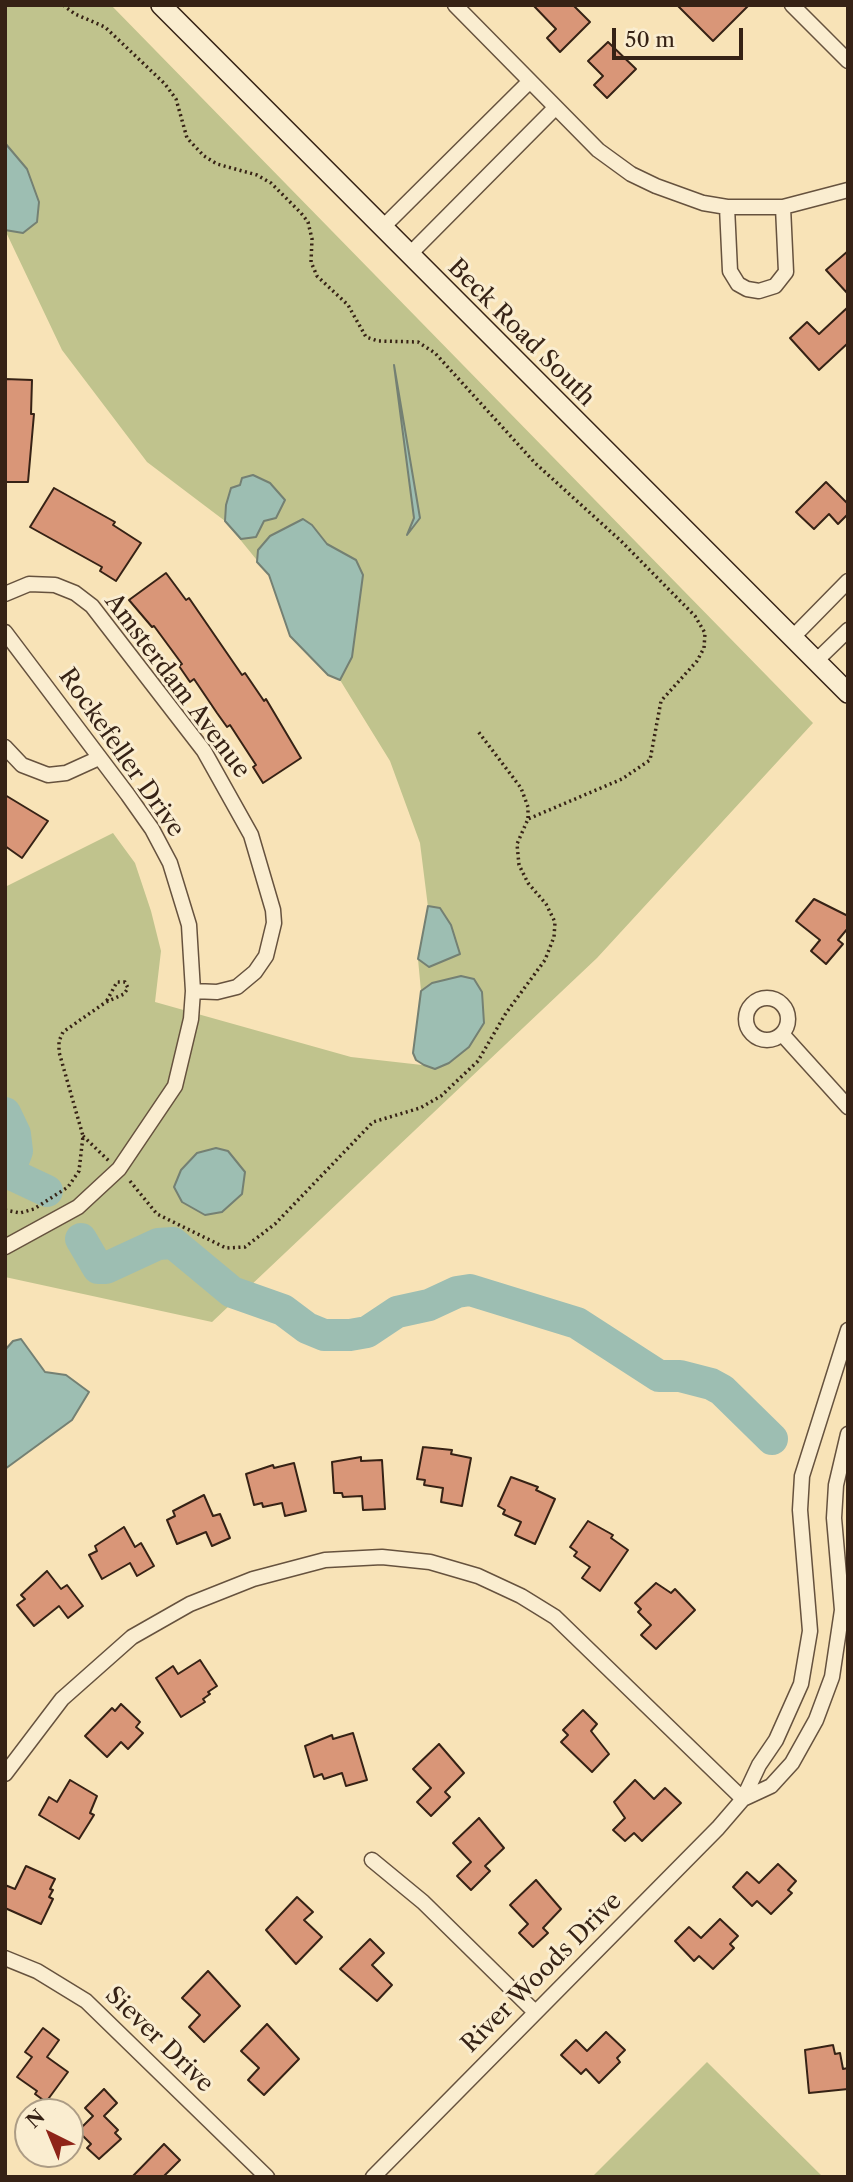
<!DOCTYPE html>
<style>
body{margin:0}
#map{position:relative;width:853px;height:2182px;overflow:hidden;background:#f8e3b7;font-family:"Libre Caslon Text",serif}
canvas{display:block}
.frame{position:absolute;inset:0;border:7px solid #362215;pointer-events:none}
.north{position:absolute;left:14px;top:2098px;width:70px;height:70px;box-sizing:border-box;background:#faedd0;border:2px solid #ac9c85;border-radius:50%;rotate:317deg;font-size:19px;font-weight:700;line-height:28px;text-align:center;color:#362215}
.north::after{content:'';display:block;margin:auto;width:24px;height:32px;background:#8f2418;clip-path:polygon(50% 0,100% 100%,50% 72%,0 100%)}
.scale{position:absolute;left:612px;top:28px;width:131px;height:32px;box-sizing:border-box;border:4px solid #362215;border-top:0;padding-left:9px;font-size:21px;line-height:24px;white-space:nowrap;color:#362215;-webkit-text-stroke:5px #faedd0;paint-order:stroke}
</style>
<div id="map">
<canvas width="853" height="2182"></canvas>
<div class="frame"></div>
<div class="north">N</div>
<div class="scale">50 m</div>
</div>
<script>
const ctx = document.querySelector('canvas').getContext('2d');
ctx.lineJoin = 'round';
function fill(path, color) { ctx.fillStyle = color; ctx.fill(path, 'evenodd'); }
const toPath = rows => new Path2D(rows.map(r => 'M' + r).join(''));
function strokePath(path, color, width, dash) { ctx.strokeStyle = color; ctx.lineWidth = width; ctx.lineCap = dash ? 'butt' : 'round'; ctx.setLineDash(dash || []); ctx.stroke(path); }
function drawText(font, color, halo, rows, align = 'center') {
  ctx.font = font + ' "Libre Caslon Text",serif'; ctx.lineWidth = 6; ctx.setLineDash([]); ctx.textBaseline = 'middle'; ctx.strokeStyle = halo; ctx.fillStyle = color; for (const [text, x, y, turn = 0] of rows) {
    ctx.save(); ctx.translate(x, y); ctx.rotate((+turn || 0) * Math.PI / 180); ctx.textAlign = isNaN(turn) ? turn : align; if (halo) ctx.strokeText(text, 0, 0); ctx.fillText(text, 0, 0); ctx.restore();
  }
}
const green = toPath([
 [5,5,111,5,813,723,597,958,212,1322,5,1277,5,887,113,833,135,863,151,911,161,951,155,1002,351,1057,422,1065,413,1053,421,991,418,959,428,907,420,843,390,761,340,680,328,675,290,636,269,575,225,521,147,462,62,350,5,230],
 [707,2062,823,2177,592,2177]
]);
const water = toPath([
 [5,143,27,169,39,202,37,222,23,233,5,230,5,143],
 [394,365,420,518,407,535,414,518,394,365],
 [253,475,270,483,285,500,276,518,264,521,256,537,241,539,225,521,226,505,231,488,240,485,242,478,253,475],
 [303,519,312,525,327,544,356,560,363,575,352,657,340,680,328,675,290,636,269,575,257,562,258,550,270,536,303,519],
 [428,906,440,908,451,925,460,954,429,967,418,959,428,906],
 [461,976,474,979,482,992,484,1023,469,1047,449,1063,435,1069,424,1065,416,1060,413,1053,421,991,432,983,461,976],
 [216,1148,228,1151,245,1172,242,1194,222,1212,205,1215,182,1202,174,1187,181,1170,197,1153,216,1148],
 [21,1339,45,1372,66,1375,89,1392,72,1420,5,1469,5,1350,13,1341,21,1339]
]);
const river = toPath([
 [5,1113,15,1134,17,1151,12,1164,13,1175,47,1191],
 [81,1239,98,1268,106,1268,158,1244,173,1243,232,1292,283,1310,307,1328,324,1335,350,1335,367,1332,397,1312,429,1305,457,1292,470,1290,577,1323,659,1376,680,1376,711,1384,722,1390,772,1439]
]);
const building = toPath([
 [533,5,573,5,590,22,560,52,547,38,556,29,533,5],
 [677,5,749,5,713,41,677,5],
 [608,42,636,69,607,98,594,85,603,76,588,61,608,42],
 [848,251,848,294,826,270,848,251],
 [848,307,848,343,819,370,790,338,807,322,819,334,848,307],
 [5,379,32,380,31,414,34,414,28,482,5,482,5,379],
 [826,482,848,504,848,514,838,524,829,514,814,529,796,512,826,482],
 [54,488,115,522,113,525,141,543,116,581,100,571,102,567,30,527,54,488],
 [166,573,186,600,189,598,242,675,245,673,264,701,266,699,301,758,263,783,253,767,256,765,230,725,227,727,217,713,194,679,190,682,179,666,182,664,154,626,152,627,129,600,166,573],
 [5,795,48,821,22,858,5,846,5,795],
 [814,899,848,916,848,928,838,940,843,944,826,964,811,951,820,940,796,921,814,899],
 [423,1447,452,1450,451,1454,471,1458,462,1506,441,1502,443,1488,424,1485,425,1480,417,1479,423,1447],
 [361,1457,361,1461,382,1460,385,1509,363,1510,362,1496,343,1497,342,1493,334,1493,332,1462,361,1457],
 [294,1463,306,1511,285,1516,282,1503,263,1507,262,1503,254,1505,246,1474,273,1465,274,1468,294,1463],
 [511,1477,538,1487,536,1490,555,1499,535,1544,515,1535,521,1522,503,1514,505,1510,498,1506,511,1477],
 [204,1495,213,1516,220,1514,230,1538,212,1546,206,1532,177,1544,167,1520,175,1516,173,1511,204,1495],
 [588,1521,613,1535,611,1538,628,1550,600,1591,582,1578,590,1567,574,1556,577,1552,570,1547,588,1521],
 [124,1527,135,1547,141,1543,154,1566,137,1576,130,1563,102,1579,89,1555,97,1551,95,1546,124,1527],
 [47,1571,61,1589,67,1585,83,1606,68,1618,59,1606,34,1626,17,1605,25,1599,21,1595,47,1571],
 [656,1583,671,1593,675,1589,695,1610,656,1649,641,1635,651,1625,638,1612,641,1609,635,1603,656,1583],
 [200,1660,217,1686,208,1692,210,1694,203,1699,205,1702,181,1717,156,1678,173,1666,178,1674,200,1660],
 [121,1704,140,1722,136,1727,143,1733,128,1749,121,1742,107,1757,85,1736,112,1708,115,1711,121,1704],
 [583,1710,597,1724,591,1731,609,1754,592,1772,561,1742,568,1735,563,1730,583,1710],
 [353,1733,367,1780,346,1786,342,1773,324,1779,322,1774,314,1777,305,1746,332,1735,333,1739,353,1733],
 [439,1744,464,1773,445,1792,450,1797,431,1816,417,1802,431,1788,413,1769,439,1744],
 [70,1780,97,1796,90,1813,94,1815,79,1839,39,1815,49,1797,57,1802,70,1780],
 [635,1780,654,1799,665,1788,681,1803,642,1841,634,1833,625,1841,613,1830,625,1818,614,1802,635,1780],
 [479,1818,504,1848,485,1866,490,1871,471,1890,457,1876,471,1862,453,1843,479,1818],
 [778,1864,796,1881,788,1890,792,1893,771,1914,757,1901,752,1906,733,1887,747,1872,759,1883,778,1864],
 [26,1866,55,1879,50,1889,53,1890,49,1897,53,1899,41,1924,5,1908,5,1885,15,1889,26,1866],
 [536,1880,561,1909,543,1928,548,1933,533,1947,519,1933,528,1924,510,1905,536,1880],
 [297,1897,313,1912,304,1920,322,1937,296,1964,266,1930,297,1897],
 [720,1919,738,1936,730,1944,734,1948,713,1969,699,1956,694,1961,675,1941,689,1927,701,1938,720,1919],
 [370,1939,384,1953,372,1965,392,1985,377,2001,340,1969,370,1939],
 [208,1971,240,2006,204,2042,189,2027,200,2015,182,1998,208,1971],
 [267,2024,299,2059,264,2095,248,2080,259,2068,241,2051,267,2024],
 [43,2028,59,2040,47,2057,68,2072,46,2102,35,2094,37,2091,17,2077,32,2057,25,2052,43,2028],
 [606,2032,625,2050,617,2058,620,2062,599,2083,586,2069,581,2074,561,2055,576,2040,587,2051,606,2032],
 [833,2045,835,2054,840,2053,843,2069,848,2068,848,2089,809,2093,805,2050,833,2045],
 [104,2089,117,2103,104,2116,118,2130,115,2133,121,2139,99,2159,87,2148,91,2144,78,2131,93,2116,85,2108,104,2089],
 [164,2144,180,2160,163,2177,132,2177,164,2144]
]);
const path = toPath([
 [63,5,75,14,105,27,165,84,176,99,187,138,204,156,217,164,257,175,271,183,301,213,308,222,312,239,311,262,317,276,348,305,366,337,378,341,418,342,435,353,535,463,621,541,695,616,705,633,704,648,697,661,661,701,650,760,622,779,528,819],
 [83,1136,109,1161],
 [130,1181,157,1214,226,1248,245,1247,275,1224,373,1122,420,1108,441,1096,478,1061,506,1013,545,960,554,937,555,922,546,904,528,883,519,865,517,844,528,819,528,807,521,788,477,730],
 [5,1210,20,1213,34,1209,68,1187,79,1171,83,1136,59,1052,59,1041,63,1032,106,1002,124,994,128,988,125,982,117,982,106,1002]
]);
const minor = toPath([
 [455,5,598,150,631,174,656,186,703,203,727,207,783,207,848,190],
 [792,5,848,61],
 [727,207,730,271,738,284,747,289,759,291,775,286,786,272,783,207],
 [382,228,529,82],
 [409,255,555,108],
 [5,594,29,584,55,585,75,593,92,606,204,751,251,835,273,910,274,923,266,956,255,972,237,987,217,992,193,991],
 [5,632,128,795,152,829,170,863,189,925,193,991,191,1019,175,1086,119,1169,78,1207,5,1247],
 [792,638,848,581],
 [816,661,848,630],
 [5,747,22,765,48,775,66,773,99,758],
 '746 1019a21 21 0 1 1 42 0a21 21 0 1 1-42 0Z',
 [782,1034,848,1107],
 [5,1774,62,1699,132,1637,190,1604,253,1579,325,1560,382,1557,430,1562,478,1576,521,1596,555,1617,743,1799],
 [743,1799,771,1786,792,1763,816,1720,832,1677,842,1610,834,1518,836,1485,848,1434],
 [372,1860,423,1902,535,2012],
 [5,1958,37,1971,86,2001,267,2177],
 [373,2177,718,1828,743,1799,759,1765,776,1740,801,1684,810,1631,800,1510,802,1476,848,1330]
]);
const secondary = toPath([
 [161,5,848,693]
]);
const streetNames = [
 ["Beck Road South",521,333,45],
 ["Amsterdam Avenue",177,686,53],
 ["Rockefeller Drive",121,753,55],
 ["River Woods Drive",542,1973,-45],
 ["Siever Drive",159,2040,44]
];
fill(green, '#c0c38d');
fill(water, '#9dbeb2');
strokePath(water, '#748073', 2);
strokePath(river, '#9dbeb2', 32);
fill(building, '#d99678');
strokePath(building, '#362215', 2);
strokePath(minor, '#66523e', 17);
strokePath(secondary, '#362215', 22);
strokePath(path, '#362215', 3.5, [2, 3.5]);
strokePath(minor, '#faedd0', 14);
strokePath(secondary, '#faedd0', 19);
drawText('24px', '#362215', '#faedd0', streetNames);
</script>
